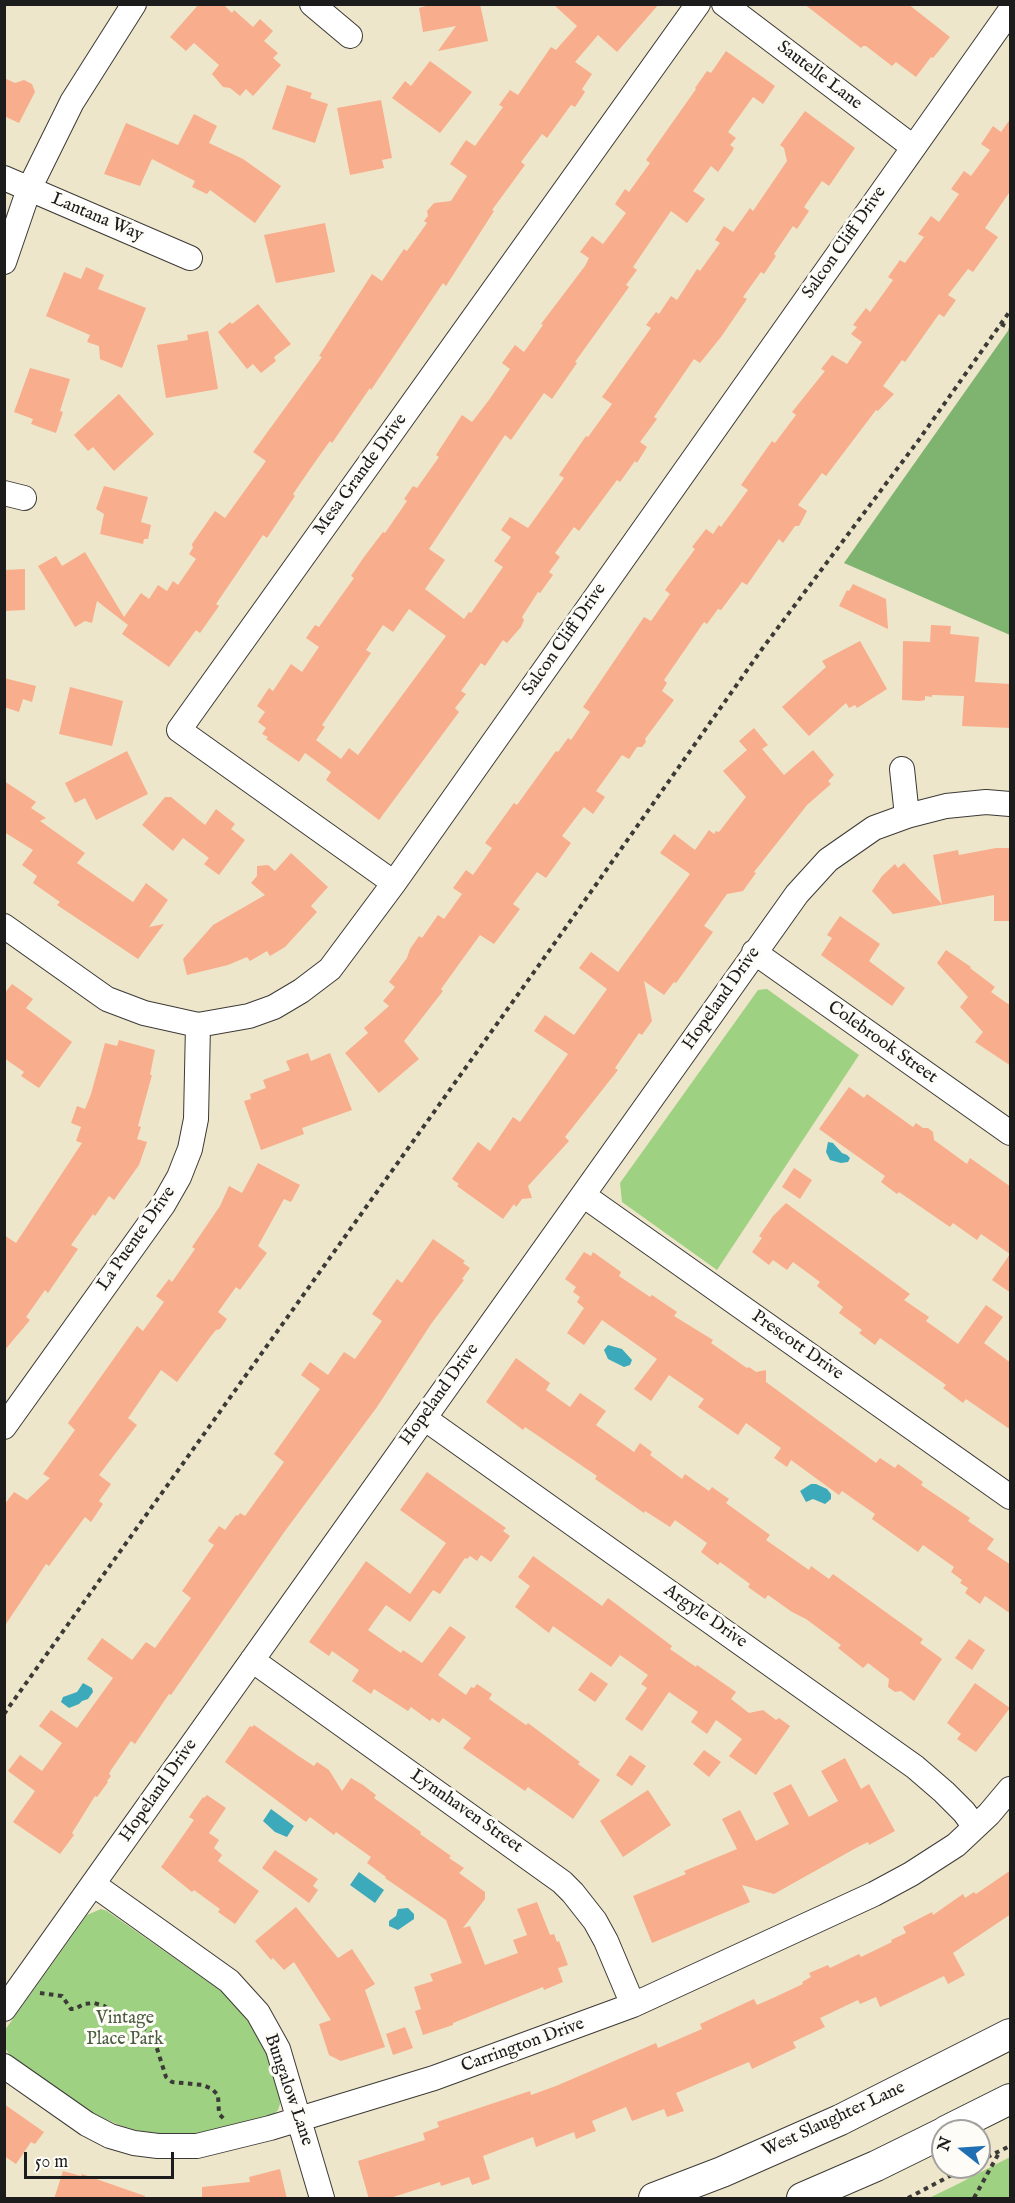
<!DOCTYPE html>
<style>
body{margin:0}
#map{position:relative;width:1015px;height:2203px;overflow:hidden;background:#eee6ca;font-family:"IM FELL English",serif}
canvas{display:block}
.frame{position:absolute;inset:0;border:6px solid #1c1c1c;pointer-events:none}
.north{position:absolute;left:931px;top:2119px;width:60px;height:60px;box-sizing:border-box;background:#fdfcf7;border:2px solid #a3a29f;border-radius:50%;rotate:287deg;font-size:16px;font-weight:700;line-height:24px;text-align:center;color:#1c1c1c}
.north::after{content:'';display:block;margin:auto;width:21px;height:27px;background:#1f6fb2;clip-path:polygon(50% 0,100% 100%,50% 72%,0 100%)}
.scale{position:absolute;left:24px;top:2152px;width:150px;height:27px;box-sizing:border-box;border:3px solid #1c1c1c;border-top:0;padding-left:8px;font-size:18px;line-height:21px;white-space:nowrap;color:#1c1c1c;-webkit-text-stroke:4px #fdfcf7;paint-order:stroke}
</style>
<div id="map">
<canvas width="1015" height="2203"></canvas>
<div class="frame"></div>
<div class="north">N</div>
<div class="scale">50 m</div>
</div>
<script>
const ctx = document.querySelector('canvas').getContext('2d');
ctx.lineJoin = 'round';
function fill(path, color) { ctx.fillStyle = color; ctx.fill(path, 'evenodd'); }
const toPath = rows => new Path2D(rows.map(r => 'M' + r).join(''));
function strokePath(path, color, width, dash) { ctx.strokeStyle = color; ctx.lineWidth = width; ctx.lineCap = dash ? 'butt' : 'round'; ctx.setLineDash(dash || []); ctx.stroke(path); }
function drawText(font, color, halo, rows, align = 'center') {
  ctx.font = font + ' "IM FELL English",serif'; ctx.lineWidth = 6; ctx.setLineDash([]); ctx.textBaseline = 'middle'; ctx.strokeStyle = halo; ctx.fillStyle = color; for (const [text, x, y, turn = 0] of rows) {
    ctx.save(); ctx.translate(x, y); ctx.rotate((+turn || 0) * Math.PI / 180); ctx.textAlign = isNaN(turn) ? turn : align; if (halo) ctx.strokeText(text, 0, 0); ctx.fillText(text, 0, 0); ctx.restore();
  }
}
const green = toPath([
 [767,989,859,1055,717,1270,622,1202,620,1183,758,990],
 [101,1909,107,1911,220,1990,234,2004,251,2025,270,2059,281,2101,278,2110,273,2115,198,2134,175,2135,140,2131,119,2125,92,2113,9,2054,5,2048,5,2030,87,1915],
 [1010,2157,1010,2198,929,2198,956,2185]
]);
const forest = toPath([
 [1010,328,1010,635,844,563]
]);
const water = toPath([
 [828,1142,833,1143,842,1153,847,1155,850,1158,848,1162,841,1163,830,1160,826,1152],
 [608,1345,622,1349,632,1360,630,1365,624,1367,608,1359,604,1350],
 [811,1484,816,1484,827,1489,831,1494,831,1499,825,1504,813,1499,806,1502,800,1491],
 [83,1683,92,1688,93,1692,88,1699,82,1701,79,1704,69,1708,61,1702,63,1697,77,1692],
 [271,1809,294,1826,287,1837,275,1832,263,1821],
 [359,1872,384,1890,375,1903,350,1885],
 [408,1908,414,1914,414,1919,398,1930,389,1926,389,1921,396,1916,398,1909]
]);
const building = toPath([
 [199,4,223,4,232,13,234,10,253,27,260,19,273,31,264,41,278,53,273,58,281,65,253,96,246,89,240,96,230,88,223,87,212,74,219,65,194,43,186,51,170,37],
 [433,4,480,4,488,41,438,51,456,26,423,32,419,8],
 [553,4,659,4,617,52,598,35,575,62,592,74,582,89,585,92,575,107,571,105,547,138,542,134,521,162,525,165,492,210,494,211,446,286,443,283,371,390,370,388,332,443,330,441,315,462,293,494,295,496,267,538,263,535,216,604,219,606,200,633,196,630,169,667,122,634,128,625,97,601,92,623,85,621,75,627,38,566,56,556,62,566,85,552,124,617,141,593,149,599,158,585,167,591,173,581,178,585,196,559,189,554,193,548,192,544,215,511,225,518,266,461,253,452,322,357,319,356,372,274,382,281,404,249,407,251,427,223,424,221,428,216,427,211,434,203,451,201,467,176,450,164,466,140,475,146,503,107,499,105,510,90,518,95,551,47,556,50,577,26],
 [804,4,908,4,950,37,933,58,931,57,916,77,896,62,892,66,866,46,863,46,861,48],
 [726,51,775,86,763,104,753,97,728,132,736,138,730,145,734,148,732,152,718,172,711,166,693,191,705,199,687,223,671,211,633,267,637,270,626,285,629,287,575,362,577,363,552,399,544,393,511,440,505,435,429,549,445,560,425,589,464,619,469,612,471,613,503,567,494,561,511,537,501,530,510,517,528,528,564,478,559,475,586,436,588,437,612,404,602,397,651,328,646,325,656,312,659,314,671,296,677,300,697,269,700,271,720,243,715,240,724,226,733,232,750,208,753,211,787,161,784,148,780,145,805,111,855,148,829,186,822,181,804,207,809,211,797,229,793,226,774,254,776,256,764,274,761,272,743,297,747,299,721,337,700,363,694,359,654,417,657,419,640,442,647,447,637,463,635,461,620,482,617,480,579,531,574,527,555,553,560,557,549,572,553,575,540,593,538,592,522,617,524,620,521,627,507,643,503,640,485,666,481,663,461,691,466,694,455,708,459,712,379,820,326,780,331,772,305,753,299,762,266,739,268,737,262,734,266,728,258,722,265,712,257,706,269,688,273,691,291,664,302,672,319,647,306,638,315,625,319,627,354,578,351,576,364,557,383,532,385,533,407,501,404,499,413,486,417,488,439,457,436,455,462,415,472,422,489,400,510,369,502,363,515,345,524,352,543,325,541,324,585,266,589,258,580,252,592,236,603,244,626,213,615,204,625,189,629,192,650,163,646,160,696,89,695,88,707,71,711,73],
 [409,609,446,636,358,755,349,748,341,759,316,740,325,727,322,725,371,653,366,650,383,625,393,632],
 [430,61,472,92,440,133,392,98,405,81,411,86],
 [4,78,15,83,24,80,32,84,35,92,19,123,4,116],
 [287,85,312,93,310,98,328,104,315,143,272,129],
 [381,100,392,158,382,160,384,168,350,175,337,108],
 [194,114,217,126,209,143,243,159,281,186,255,223,210,190,207,194,192,187,195,181,152,159,140,186,104,174,126,123,178,145],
 [1011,118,1011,190,985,228,998,237,973,272,968,269,948,295,956,300,944,317,939,314,905,362,902,360,883,386,894,394,878,411,876,410,826,476,822,473,798,505,807,511,799,526,795,526,783,543,779,539,747,585,742,582,721,610,718,609,707,624,704,622,664,680,667,683,662,691,674,700,645,739,646,742,642,747,637,747,629,759,622,755,596,791,605,797,593,814,584,807,562,836,571,843,546,878,537,872,513,904,520,909,494,944,480,935,441,989,443,991,404,1041,419,1059,379,1093,345,1053,368,1033,364,1028,389,1006,383,1001,395,987,389,982,407,958,410,949,419,936,422,938,438,915,444,919,462,894,453,888,466,870,473,875,492,848,485,843,514,803,517,805,556,751,558,752,568,738,571,740,590,712,583,707,644,617,651,621,670,594,665,590,695,549,692,547,706,529,713,534,719,525,721,527,748,490,741,485,772,441,775,443,796,415,792,412,825,371,821,369,832,355,847,364,862,342,851,334,857,327,853,325,866,308,870,312,893,280,888,277,900,260,905,263,924,237,918,234,931,216,939,222,959,194,951,189,964,171,971,176,990,150,981,144,993,126,1001,132],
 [325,223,335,272,276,283,264,235],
 [86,267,104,275,98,289,146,308,122,368,100,359,99,346,87,342,90,335,46,316,64,272,81,279],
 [258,304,291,344,274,357,276,361,261,373,253,364,247,369,218,332,230,322,232,324],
 [208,331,218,389,166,398,157,345,188,340,187,335],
 [30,368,70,379,60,411,63,412,56,433,31,424,33,419,14,412],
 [119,394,154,434,114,471,93,447,88,451,74,435],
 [104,486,148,497,141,522,151,525,148,539,144,539,143,544,100,534,104,514,96,509],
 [25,569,25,610,4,611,4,570],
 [853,584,886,599,888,629,839,606,847,590,849,591],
 [931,625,951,626,950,634,979,637,975,682,1011,684,1011,728,962,726,964,696,932,695,932,697,925,696,925,700,920,701,902,700,903,641,930,642],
 [860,641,887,689,857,708,855,705,849,708,846,703,809,736,782,707,826,667,822,661],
 [4,678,36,686,32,702,23,699,19,712,4,707],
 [70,687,123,701,112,746,59,734],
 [754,728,768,745,762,749,784,775,813,750,834,775,828,781,831,784,807,805,754,872,756,873,743,891,727,894,704,926,713,932,676,983,674,982,664,995,644,981,652,1021,642,1035,639,1033,615,1068,618,1070,565,1137,569,1141,528,1186,532,1198,522,1199,516,1207,514,1204,503,1219,457,1186,459,1184,452,1179,478,1142,490,1151,513,1117,520,1122,568,1054,534,1031,545,1015,574,1035,607,989,579,968,591,952,618,972,690,874,660,853,674,834,695,850,709,830,714,834,716,831,719,832,746,797,723,771,747,750,739,741],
 [127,751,148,794,96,820,85,798,75,803,65,783],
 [4,781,36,802,31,808,46,818,40,821,85,853,77,863,133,902,146,883,168,900,149,927,164,924,138,959,57,905,60,902,33,883,37,876,22,865,33,850,4,832],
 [165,797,171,797,205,825,216,809,235,824,231,829,245,840,219,875,204,864,209,858,183,838,173,851,142,825],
 [996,848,1011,848,1009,921,994,921,994,895,893,914,872,891,882,876,895,864,898,868,904,863,942,904,933,855,958,850,959,855],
 [291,853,328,887,311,906,317,912,285,947,270,956,267,951,250,961,247,957,228,965,187,975,183,959,213,925,265,895,251,883,257,876,257,866,268,865,275,871],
 [840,916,880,944,869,961,905,988,892,1006,821,955,832,938,827,935],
 [946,950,971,967,970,968,995,987,991,992,1011,1006,1011,1066,975,1042,983,1032,960,1007,968,997,937,963],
 [12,984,33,999,26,1008,72,1042,39,1088,21,1076,24,1072,4,1058,4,994],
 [119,1040,155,1050,150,1075,152,1075,138,1126,141,1127,137,1139,147,1142,139,1165,114,1200,109,1196,95,1216,93,1214,71,1245,78,1249,48,1293,45,1290,26,1317,30,1320,4,1351,4,1235,16,1243,82,1143,76,1141,81,1127,71,1123,77,1106,85,1109,91,1094,105,1043,117,1046],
 [308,1053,311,1061,330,1053,352,1110,302,1128,304,1134,261,1150,244,1101,251,1099,250,1094,266,1088,263,1080,290,1070,286,1061],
 [849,1087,864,1098,867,1094,913,1127,916,1123,923,1128,928,1128,933,1132,934,1140,967,1164,970,1158,1011,1187,1011,1293,992,1280,1010,1254,981,1234,977,1240,953,1223,950,1227,899,1192,897,1194,881,1182,885,1176,819,1129],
 [258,1163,300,1185,291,1202,284,1199,258,1246,267,1253,240,1290,236,1287,218,1312,227,1319,220,1329,216,1330,211,1336,177,1382,161,1370,128,1418,137,1425,99,1475,111,1484,99,1501,103,1504,91,1522,85,1517,49,1566,46,1564,4,1627,4,1505,14,1492,27,1500,50,1478,43,1474,75,1430,68,1423,137,1326,143,1331,164,1302,156,1296,169,1279,172,1282,195,1249,192,1247,220,1206,229,1186,242,1193],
 [794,1168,812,1180,800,1199,782,1187],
 [786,1203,910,1294,904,1300,929,1317,926,1321,958,1344,986,1305,1003,1317,984,1343,1011,1363,1011,1430,966,1399,963,1403,943,1388,946,1385,880,1338,875,1345,859,1333,862,1330,839,1313,843,1307,817,1286,820,1282,793,1262,787,1270,773,1260,769,1265,752,1252,762,1238,759,1236,773,1216],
 [433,1239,465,1261,463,1263,470,1268,462,1279,464,1280,431,1324,377,1407,285,1531,171,1695,169,1694,135,1744,131,1741,111,1770,109,1774,111,1776,107,1781,108,1782,97,1797,95,1796,72,1833,74,1835,60,1854,13,1822,35,1791,8,1771,20,1755,42,1771,62,1743,39,1726,51,1710,77,1728,113,1678,87,1659,102,1638,132,1660,146,1642,155,1648,191,1598,182,1591,214,1545,208,1541,219,1526,225,1530,236,1515,238,1516,240,1513,245,1516,284,1462,274,1454,320,1389,301,1375,310,1362,328,1375,344,1352,355,1359,382,1321,372,1314,397,1279,402,1283],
 [584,1252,591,1256,593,1252,621,1272,619,1276,650,1297,652,1295,677,1312,674,1316,713,1340,711,1343,747,1368,749,1367,756,1372,766,1370,766,1382,876,1463,880,1458,895,1468,898,1464,923,1482,921,1485,970,1518,968,1521,994,1539,987,1549,1011,1565,1011,1614,985,1596,980,1604,965,1593,968,1588,960,1583,962,1580,951,1572,954,1567,923,1545,918,1552,872,1519,875,1514,842,1491,839,1495,791,1460,787,1467,774,1458,781,1448,746,1423,738,1435,698,1407,704,1399,669,1375,651,1401,634,1389,657,1359,602,1320,584,1345,567,1333,584,1308,577,1302,580,1297,573,1292,576,1287,565,1279],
 [516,1358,550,1383,546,1390,570,1407,580,1393,606,1411,596,1425,634,1452,640,1443,652,1452,650,1455,682,1479,685,1474,709,1491,712,1487,729,1499,726,1503,770,1535,766,1540,809,1570,811,1566,829,1579,833,1574,923,1639,920,1643,942,1659,914,1701,901,1691,895,1692,888,1687,889,1679,868,1663,863,1668,838,1648,841,1645,806,1619,792,1612,768,1595,765,1599,748,1587,750,1584,720,1562,718,1565,701,1552,707,1543,675,1520,670,1527,645,1511,644,1513,595,1479,597,1476,525,1427,523,1430,486,1402],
 [427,1472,506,1528,503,1531,510,1536,491,1562,481,1555,477,1561,470,1556,467,1559,465,1558,440,1594,433,1590,410,1622,386,1605,368,1630,401,1653,403,1650,422,1663,450,1626,466,1637,438,1675,466,1695,471,1687,474,1688,477,1684,492,1694,489,1699,526,1725,528,1723,580,1762,578,1764,600,1780,573,1819,528,1787,525,1791,463,1748,471,1738,443,1718,439,1723,432,1718,430,1721,411,1707,408,1711,374,1689,371,1694,352,1681,359,1670,332,1651,329,1656,309,1642,366,1561,410,1594,446,1543,400,1510],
 [533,1556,602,1606,608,1598,672,1646,670,1649,696,1667,697,1665,736,1692,731,1699,749,1713,763,1710,776,1720,779,1718,790,1726,756,1775,729,1756,742,1739,716,1720,707,1734,691,1722,698,1712,669,1692,642,1731,625,1719,647,1688,641,1684,648,1675,620,1655,611,1667,553,1626,549,1633,515,1607,530,1586,518,1577],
 [969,1639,985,1650,972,1670,955,1658],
 [591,1672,608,1684,595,1702,578,1690],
 [975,1683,1010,1708,976,1752,957,1739,961,1734,947,1723],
 [254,1725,300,1757,314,1766,317,1762,329,1770,342,1791,351,1778,363,1785,376,1795,374,1798,421,1832,420,1834,451,1856,449,1858,464,1868,459,1873,485,1892,485,1899,463,1928,470,1926,485,1965,518,1953,513,1940,527,1935,517,1909,537,1902,550,1935,554,1934,557,1942,559,1941,568,1965,558,1968,563,1982,544,1990,543,1987,453,2023,453,2025,423,2035,415,2011,421,2009,414,1987,433,1981,430,1974,462,1963,446,1920,385,1878,386,1877,367,1863,371,1857,336,1832,334,1835,310,1817,306,1822,225,1762,250,1726,252,1727],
 [704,1750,721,1762,709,1777,693,1764],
 [630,1755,646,1766,632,1786,616,1775],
 [845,1758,861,1789,869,1784,895,1831,869,1845,868,1842,856,1848,774,1894,742,1885,750,1902,652,1943,633,1896,686,1874,684,1871,737,1849,722,1819,740,1810,756,1841,789,1824,773,1793,791,1784,809,1817,838,1801,821,1771],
 [648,1790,671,1825,623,1857,600,1821],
 [207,1795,226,1808,209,1833,219,1840,214,1848,222,1855,218,1861,259,1891,235,1924,218,1912,220,1909,194,1890,192,1892,161,1867,194,1820,189,1817,203,1797,204,1798],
 [275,1850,318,1879,313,1886,318,1890,309,1903,262,1868],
 [1011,1870,1011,1914,953,1953,965,1975,948,1984,944,1976,880,2007,876,1997,860,2004,858,2000,820,2018,825,2027,793,2042,796,2048,752,2069,749,2062,676,2093,684,2111,667,2117,664,2109,632,2121,626,2107,592,2121,596,2131,576,2139,574,2132,536,2147,533,2137,483,2156,490,2179,472,2185,469,2177,441,2186,440,2182,387,2199,369,2199,358,2161,425,2140,423,2133,439,2127,437,2122,530,2091,531,2095,556,2086,656,2043,658,2048,702,2029,700,2024,754,1999,757,2005,773,1998,803,1984,802,1982,811,1977,809,1973,828,1965,830,1968,859,1954,861,1957,892,1942,891,1940,906,1933,903,1927,932,1912,933,1915,963,1894,965,1898,974,1892,976,1894],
 [296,1907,338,1958,352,1949,375,1984,365,1990,385,2047,341,2061,329,2055,319,2024,331,2020,294,1962,284,1970,273,1958,271,1960,255,1941],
 [405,2027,413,2048,393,2055,386,2034],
 [4,2104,44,2132,35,2144,31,2142,16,2164,4,2156],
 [280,2169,287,2199,202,2199,202,2187,250,2182,249,2177],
 [63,2171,81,2176,82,2174,145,2196,144,2199,54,2199]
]);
const path = toPath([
 [1001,324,1010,328],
 [4,1714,564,930,762,649,918,441,1010,311],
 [40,1993,62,1996,71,2009,75,2009,84,2004,94,2003,104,2006,129,2023,147,2029,153,2036,166,2077,172,2082,203,2085,212,2089,218,2095,219,2114,224,2119],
 [979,2161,1010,2146],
 [908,2198,967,2167],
 [974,2198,1000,2151]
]);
const minor = toPath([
 [312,4,350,36],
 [724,4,913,147],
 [4,178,190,258],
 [4,262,29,189,72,102,134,4],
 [4,493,24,498],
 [902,769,907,816],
 [394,883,179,730,698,4],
 [4,926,107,999,144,1013,198,1025,249,1016,274,1007,301,991,330,969,394,883,1010,11],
 [754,952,1010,1133],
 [583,1195,1010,1497],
 [424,1418,915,1767,944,1792,964,1812,975,1827],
 [4,1427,163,1205,179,1177,190,1149,196,1119,198,1025],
 [252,1660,562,1882,573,1893,595,1921,606,1941,633,2005],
 [93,1884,229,1981,258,2013,278,2049,322,2198],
 [4,2009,797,894,828,860,874,828,907,816,946,806,986,802,1010,804],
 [4,2066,87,2124,110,2136,134,2143,158,2146,197,2146,270,2128,434,2078,633,2005,874,1894,911,1874,956,1845,989,1814,1010,1789]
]);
const major = toPath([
 [946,2131,1010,2099],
 [654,2198,722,2172,840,2120,1010,2034],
 [802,2198,876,2166,943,2133]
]);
const streetNames = [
 ["Sautelle Lane",819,76,37],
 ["Lantana Way",97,218,23],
 ["Salcon Cliff Drive",845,243,-55],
 ["Mesa Grande Drive",361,475,-54],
 ["Salcon Cliff Drive",565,640,-55],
 ["Hopeland Drive",722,999,-55],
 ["Colebrook Street",882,1043,35],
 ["La Puente Drive",137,1239,-55],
 ["Prescott Drive",797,1346,35],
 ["Hopeland Drive",440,1395,-54],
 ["Argyle Drive",705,1617,35],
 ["Hopeland Drive",159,1791,-55],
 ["Lynnhaven Street",466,1812,35],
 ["Carrington Drive",523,2046,-20],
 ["Bungalow Lane",288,2090,71],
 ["West Slaughter Lane",834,2120,-25]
];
const parkNames = [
 ["Vintage",125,2019],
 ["Place Park",125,2040]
];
fill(green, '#9ed182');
fill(forest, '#7eb370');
fill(water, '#3daabc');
fill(building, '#f8ad8c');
strokePath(minor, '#3c3a36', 26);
strokePath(major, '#3c3a36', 32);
strokePath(path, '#3c3a36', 4, [4.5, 4.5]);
strokePath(minor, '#fff', 24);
strokePath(major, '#fff', 30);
drawText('18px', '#1c1c1c', '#fdfcf7', streetNames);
drawText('18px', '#4a5b40', '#fdfcf7', parkNames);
</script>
